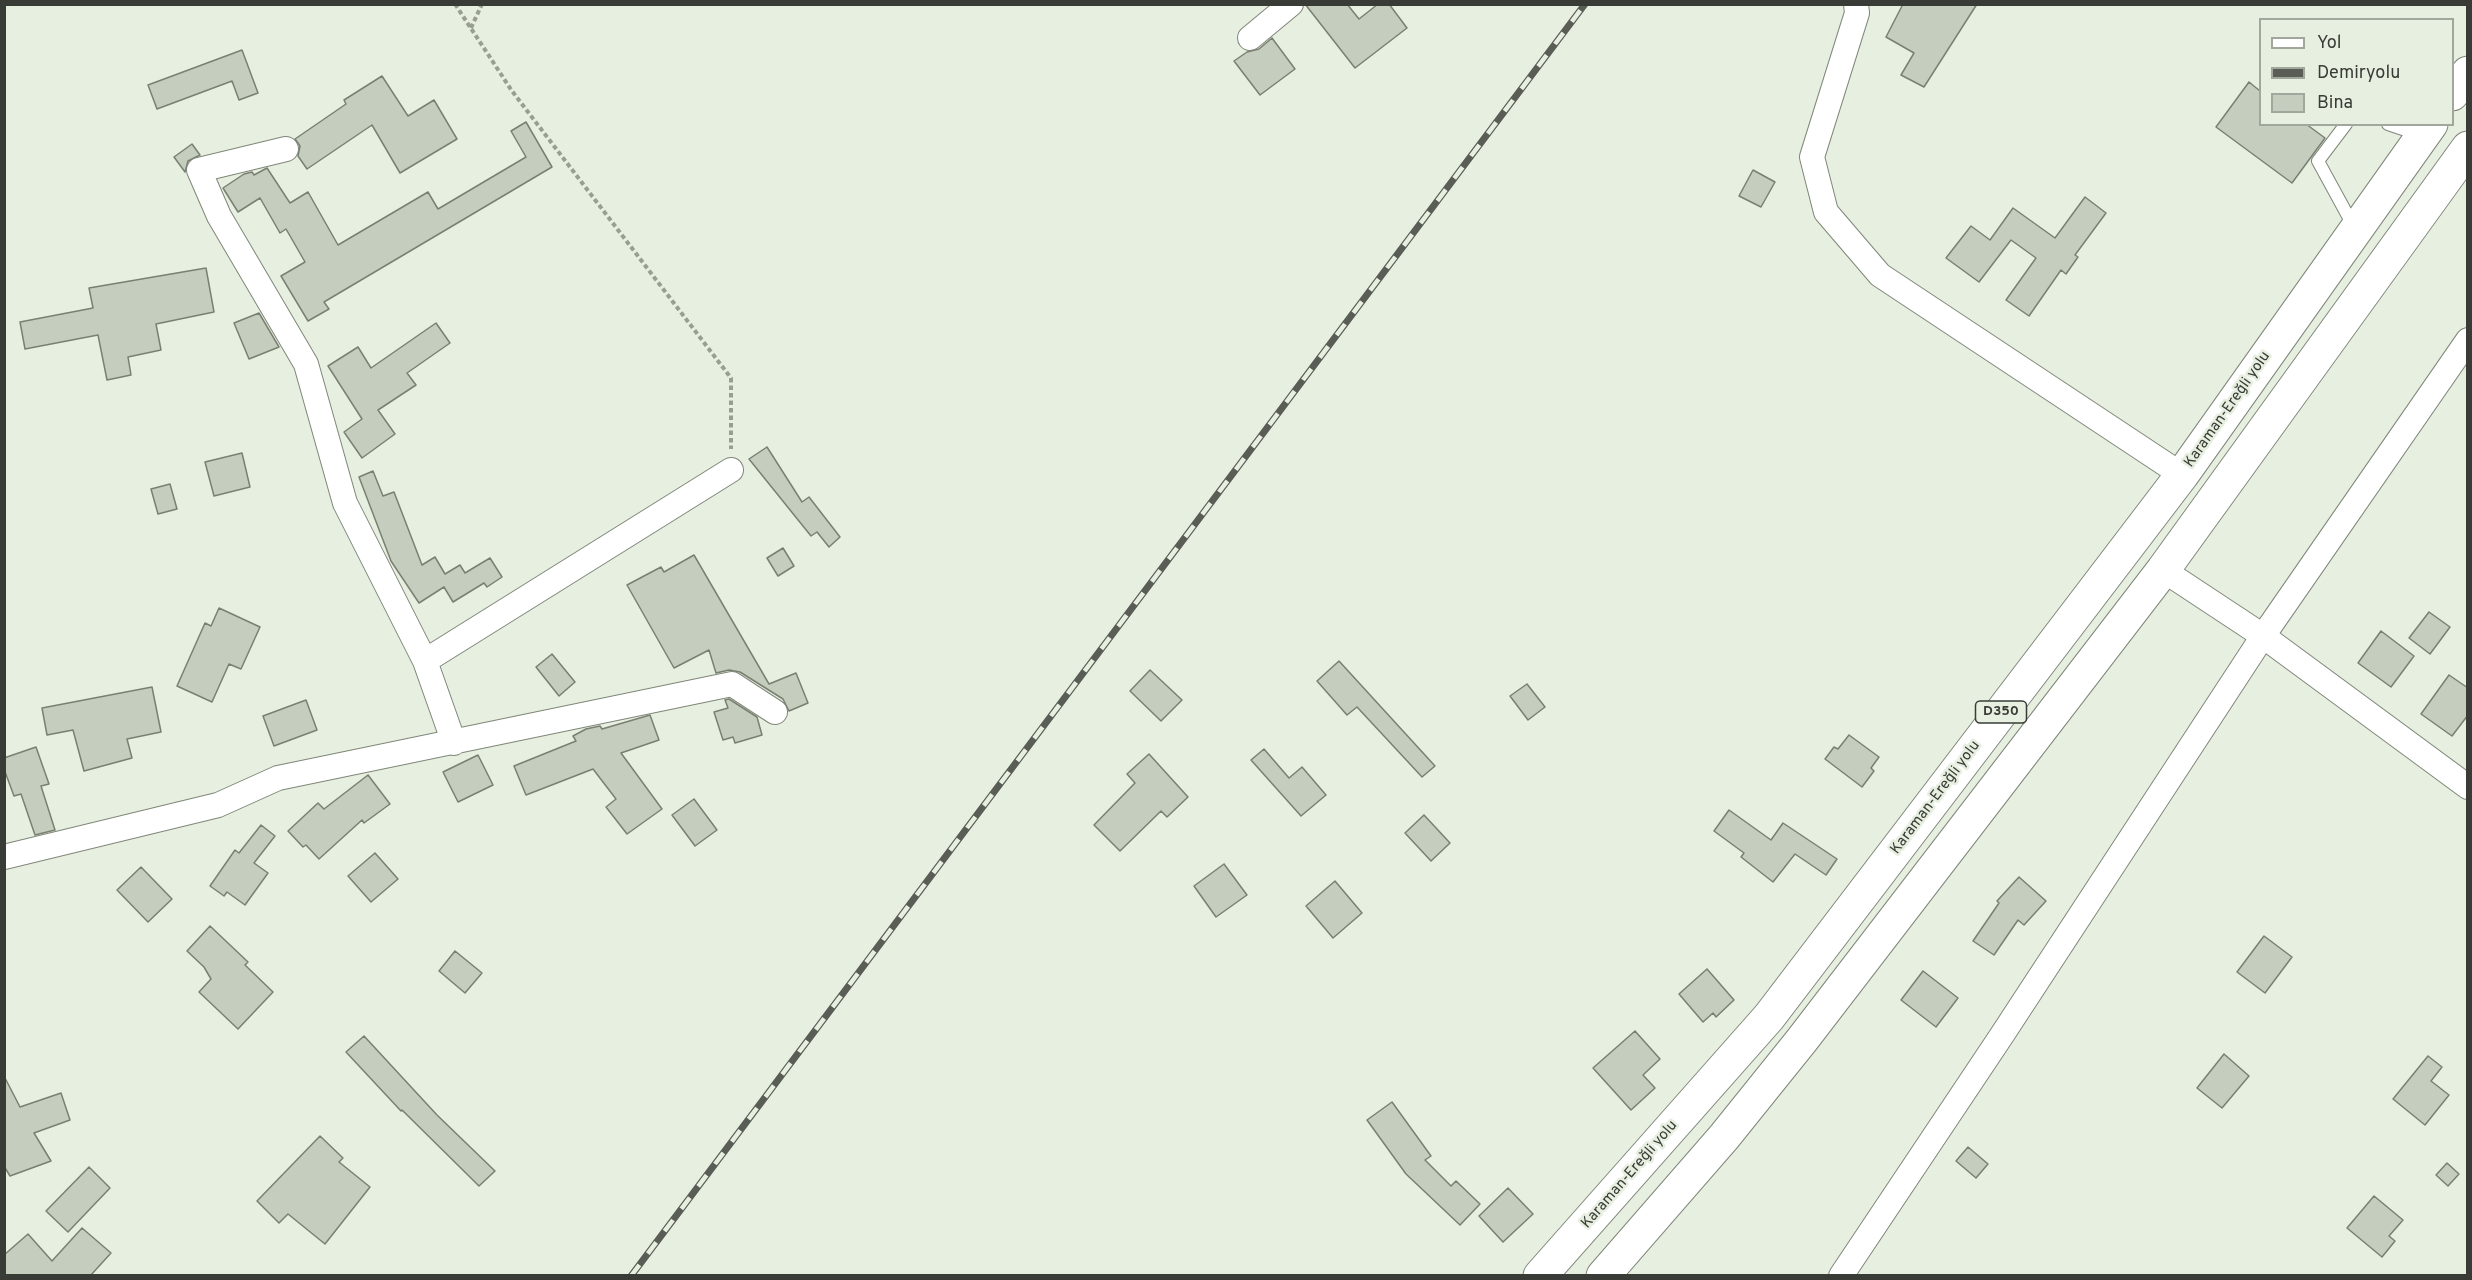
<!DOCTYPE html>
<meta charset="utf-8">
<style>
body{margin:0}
#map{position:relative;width:2472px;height:1280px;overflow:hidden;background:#e7efe0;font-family:Overpass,sans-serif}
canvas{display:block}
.frame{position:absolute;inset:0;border:6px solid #393c36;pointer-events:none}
.legend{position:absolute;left:2259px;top:18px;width:195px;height:108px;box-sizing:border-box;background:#e7efe0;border:2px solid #a1a79c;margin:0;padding:8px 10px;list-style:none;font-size:18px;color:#393c36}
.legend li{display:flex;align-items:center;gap:12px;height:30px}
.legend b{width:30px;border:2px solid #a1a79c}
</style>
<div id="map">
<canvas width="2472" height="1280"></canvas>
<div class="frame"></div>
<ul class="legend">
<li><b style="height:8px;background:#fff"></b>Yol</li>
<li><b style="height:8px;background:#595d56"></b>Demiryolu</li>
<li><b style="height:16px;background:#c5cdbe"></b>Bina</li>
</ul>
</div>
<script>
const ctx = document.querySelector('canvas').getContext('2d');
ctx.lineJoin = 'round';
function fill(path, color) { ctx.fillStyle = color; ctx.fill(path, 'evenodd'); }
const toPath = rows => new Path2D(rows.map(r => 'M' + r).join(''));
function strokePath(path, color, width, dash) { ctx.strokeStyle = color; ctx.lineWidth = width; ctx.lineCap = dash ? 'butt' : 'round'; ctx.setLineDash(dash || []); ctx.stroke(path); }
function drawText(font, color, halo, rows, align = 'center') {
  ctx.font = font + ' Overpass,sans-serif'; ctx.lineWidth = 5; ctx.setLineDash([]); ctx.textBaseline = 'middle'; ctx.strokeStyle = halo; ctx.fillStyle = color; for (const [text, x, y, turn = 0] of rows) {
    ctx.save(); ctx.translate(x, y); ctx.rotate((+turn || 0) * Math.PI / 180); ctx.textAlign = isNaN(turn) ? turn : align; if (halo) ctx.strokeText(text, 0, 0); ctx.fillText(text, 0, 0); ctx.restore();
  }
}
const building = toPath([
 [1305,4,1347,4,1359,19,1378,4,1389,4,1407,28,1355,68,1305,4],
 [1903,4,1977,4,1924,87,1901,75,1914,53,1886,37,1903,4],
 [1272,38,1295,69,1260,95,1234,61,1247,52,1259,49,1272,38],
 [242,50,258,93,239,100,232,81,157,109,148,85,242,50],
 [382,76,408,116,434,100,457,139,400,173,372,125,307,169,298,156,300,146,295,139,346,104,344,100,382,76],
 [2249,82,2260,91,2260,124,2306,124,2325,138,2292,183,2216,127,2249,82],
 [526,122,552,167,324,302,329,309,308,321,281,276,305,262,286,229,280,233,260,198,238,212,223,188,244,174,252,172,254,175,267,168,290,203,308,192,338,245,428,192,438,209,526,157,511,131,526,122],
 [192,144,200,155,188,161,185,172,174,157,192,144],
 [1753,170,1775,182,1761,207,1739,196,1753,170],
 [2085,197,2106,213,2075,255,2078,257,2066,274,2061,270,2029,316,2006,300,2036,258,2011,240,1979,282,1946,258,1971,226,1990,240,2013,208,2055,238,2085,197],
 [206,268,214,312,156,324,161,350,128,357,131,375,107,380,98,335,25,349,20,322,93,308,89,288,206,268],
 [259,313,279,347,249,359,234,323,259,313],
 [436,323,450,343,407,373,416,385,378,410,395,434,362,458,344,432,362,419,328,366,358,347,371,368,436,323],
 [767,447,802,502,809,497,840,537,829,547,817,532,811,536,749,459,767,447],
 [242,453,250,487,214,496,205,462,242,453],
 [373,471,383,496,394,492,422,565,435,557,445,574,460,565,465,573,490,558,502,577,487,587,484,583,453,602,444,587,419,603,391,561,359,477,373,471],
 [170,484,177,509,158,514,151,489,170,484],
 [783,548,794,566,778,576,767,558,783,548],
 [694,555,769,684,796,673,808,703,789,711,783,699,740,672,729,670,716,673,709,650,674,668,627,585,661,567,664,572,694,555],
 [219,608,260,627,241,669,229,664,212,702,177,686,205,623,211,626,219,608],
 [2429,612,2450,627,2430,654,2409,638,2429,612],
 [2381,631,2414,656,2391,687,2358,663,2381,631],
 [552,654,575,682,559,696,536,667,552,654],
 [1339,661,1435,766,1422,777,1357,707,1347,715,1317,681,1339,661],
 [1150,670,1182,700,1161,721,1130,691,1150,670],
 [2449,675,2468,688,2468,715,2452,736,2421,714,2449,675],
 [1527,684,1545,707,1528,720,1510,696,1527,684],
 [152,687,161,732,127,739,132,758,84,771,73,730,47,735,42,708,152,687],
 [729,699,757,717,762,735,735,743,733,737,723,740,714,712,728,708,725,700,729,699],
 [306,700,317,730,274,746,263,716,306,700],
 [650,715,659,740,621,753,662,809,627,834,606,807,616,799,593,769,526,795,514,766,576,741,573,736,586,729,600,726,602,729,650,715],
 [1849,735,1879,757,1871,768,1874,771,1862,787,1825,759,1834,747,1838,749,1849,735],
 [36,747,49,784,41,786,55,830,35,835,21,794,14,796,4,769,4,758,36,747],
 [1264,749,1289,778,1302,767,1326,795,1301,816,1251,760,1264,749],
 [1149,754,1188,797,1167,817,1161,811,1120,851,1094,825,1135,783,1127,774,1149,754],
 [478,755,493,785,458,802,443,772,478,755],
 [368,775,390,804,364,823,362,820,319,859,306,845,303,847,288,831,318,803,324,809,368,775],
 [694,799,717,830,695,846,672,815,694,799],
 [1729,810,1771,840,1783,823,1837,859,1826,875,1795,854,1773,882,1741,857,1744,853,1714,831,1729,810],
 [1424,815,1450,843,1431,861,1405,833,1424,815],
 [261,825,275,836,254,863,268,873,245,905,227,892,224,896,210,886,235,850,239,853,261,825],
 [375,853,398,879,371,902,348,876,375,853],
 [1224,864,1247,895,1216,917,1194,886,1224,864],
 [141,867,172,899,148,922,117,890,141,867],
 [2019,877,2046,901,2024,925,2018,920,1994,955,1973,941,1999,903,1997,901,2019,877],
 [1335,881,1362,913,1333,938,1306,906,1335,881],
 [210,926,248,962,245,965,273,992,238,1029,199,992,211,979,204,967,187,951,210,926],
 [2264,936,2292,957,2265,993,2237,972,2264,936],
 [455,951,482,973,465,993,439,971,455,951],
 [1707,969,1734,1000,1716,1017,1713,1013,1703,1022,1679,994,1707,969],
 [1923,971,1958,998,1936,1027,1901,1000,1923,971],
 [1635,1031,1660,1059,1643,1075,1655,1088,1631,1110,1593,1068,1635,1031],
 [364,1036,437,1115,495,1171,479,1186,402,1110,401,1111,346,1052,364,1036],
 [2224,1054,2249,1076,2222,1108,2197,1088,2224,1054],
 [2428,1056,2442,1067,2431,1081,2449,1095,2425,1125,2393,1099,2428,1056],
 [4,1076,20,1107,61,1093,70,1120,34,1133,51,1161,10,1176,4,1166,4,1076],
 [1392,1102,1431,1156,1425,1160,1451,1186,1456,1181,1480,1204,1460,1225,1406,1174,1367,1120,1392,1102],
 [320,1136,343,1158,339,1162,370,1187,325,1244,288,1214,279,1223,257,1201,320,1136],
 [1968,1147,1988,1164,1976,1178,1956,1161,1968,1147],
 [2447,1163,2459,1174,2448,1186,2436,1175,2447,1163],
 [89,1167,110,1188,68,1232,46,1211,89,1167],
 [1508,1188,1533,1214,1503,1242,1479,1216,1508,1188],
 [2374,1196,2403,1220,2389,1236,2395,1241,2382,1257,2347,1228,2374,1196],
 [82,1228,111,1253,91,1275,4,1275,4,1255,28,1234,52,1261,82,1228]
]);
const path = toPath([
 [455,4,512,91,731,378,731,449],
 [471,28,482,4]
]);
const service = toPath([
 [2346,124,2318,161,2354,227],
 [2388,124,2421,135]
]);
const minor = toPath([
 [1856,4,1857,13,1812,157,1826,212,1880,275,2182,475],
 [1250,38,1291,4],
 [286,149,199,170,219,216,306,364,345,503,425,661,454,743],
 [2163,570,2263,636,2468,787],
 [425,661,731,470],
 [4,857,218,805,278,778,732,684,775,712],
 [1841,1276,2002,1035,2263,636,2468,340]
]);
const trunk = toPath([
 [2452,94,2468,73],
 [1540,1276,1769,1017,2182,475,2431,124],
 [1603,1276,1724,1137,1802,1040,2163,570,2468,148]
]);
const rail = toPath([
 [631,1276,1585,4]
]);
const shields = [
 [2001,712,51]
];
const shieldNames = [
 ["D350",2001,712]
];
const streetNames = [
 ["Karaman-Ereğli yolu",2228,410,-55],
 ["Karaman-Ereğli yolu",1936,798,-53],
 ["Karaman-Ereğli yolu",1630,1175,-49]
];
fill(building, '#c5cdbe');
strokePath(building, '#798072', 1.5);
strokePath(service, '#7f8779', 14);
strokePath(minor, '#7f8779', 26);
strokePath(trunk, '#7f8779', 35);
strokePath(path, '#999e93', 4, [4.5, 3]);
strokePath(service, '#fff', 12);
strokePath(minor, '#fff', 24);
strokePath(trunk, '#fff', 33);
strokePath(rail, '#595d56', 7);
strokePath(rail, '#e7efe0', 4.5, [14]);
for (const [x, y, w] of shields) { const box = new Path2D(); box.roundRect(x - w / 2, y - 11, w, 22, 4.5); ctx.fillStyle = '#e7efe0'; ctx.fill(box); strokePath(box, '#393c36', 1.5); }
drawText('bold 14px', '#393c36', null, shieldNames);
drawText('15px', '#393c36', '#e7efe0', streetNames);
</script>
